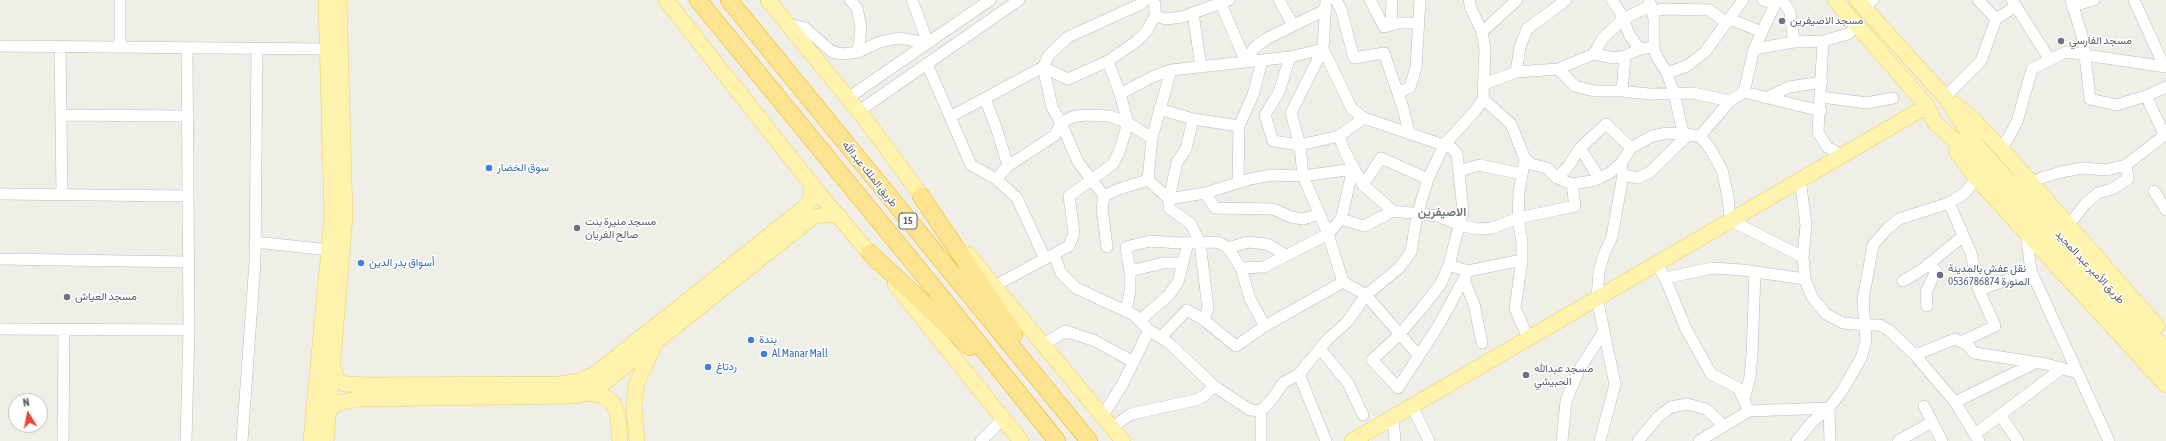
<!DOCTYPE html>
<meta charset="utf-8">
<style>
body{margin:0}
#map{position:relative;width:2166px;height:441px;overflow:hidden;background:#f0efe7;font-family:"Asap Condensed",sans-serif}
canvas{display:block}
.north{position:absolute;left:8px;top:393px;width:40px;height:40px;box-sizing:border-box;background:#fff;border:1px solid #bfc0c2;border-radius:50%;rotate:350deg;font-size:11px;font-weight:700;line-height:16px;text-align:center;color:#5e6267}
.north::after{content:'';display:block;margin:auto;width:14px;height:18px;background:#eb4533;clip-path:polygon(50% 0,100% 100%,50% 72%,0 100%)}
</style>
<div id="map">
<canvas width="2166" height="441"></canvas>
<div class="north">N</div>
</div>
<script>
const ctx = document.querySelector('canvas').getContext('2d');
ctx.lineJoin = 'round';
const toPath = rows => new Path2D(rows.map(r => 'M' + r).join(''));
function strokePath(path, color, width, dash) { ctx.strokeStyle = color; ctx.lineWidth = width; ctx.lineCap = dash ? 'butt' : 'round'; ctx.setLineDash(dash || []); ctx.stroke(path); }
function drawText(font, color, halo, rows, align = 'center') {
  ctx.font = font + ' "Asap Condensed",Vazirmatn,sans-serif'; ctx.lineWidth = 3; ctx.setLineDash([]); ctx.textBaseline = 'middle'; ctx.strokeStyle = halo; ctx.fillStyle = color; for (const [text, x, y, turn = 0] of rows) {
    ctx.save(); ctx.translate(x, y); ctx.rotate((+turn || 0) * Math.PI / 180); ctx.textAlign = isNaN(turn) ? turn : align; if (halo) ctx.strokeText(text, 0, 0); ctx.fillText(text, 0, 0); ctx.restore();
  }
}
const minor = toPath([
 [120,0,120,47],
 [850,0,857,8,861,28,858,52],
 [912,0,928,43],
 [1279,0,1293,25],
 [1326,0,1323,49,1352,109,1364,118,1452,148,1457,154,1463,210,1449,265,1440,285,1422,308,1399,335,1372,360,1398,388,1440,323,1468,271],
 [1336,0,1341,9,1354,58,1384,53,1403,108,1409,133],
 [1370,0,1384,27,1399,23,1418,23],
 [1612,0,1620,12,1630,36,1640,49],
 [1649,0,1654,18,1654,47,1656,55,1667,73,1674,93,1683,133],
 [1763,0,1775,4],
 [1782,0,1790,12,1794,42],
 [1978,0,1996,19,2016,6],
 [2012,0,2050,60],
 [2071,0,2083,39,2090,99,2116,105,2146,96,2166,87],
 [2134,0,2164,66],
 [1221,4,1246,62],
 [2072,6,2094,0],
 [1864,7,1873,0],
 [1652,11,1666,9,1709,10,1727,23],
 [1193,13,1201,67],
 [1155,16,1166,19,1182,17,1229,0],
 [1730,19,1762,32],
 [788,24,805,28,832,52,843,54,858,52,880,42,898,38,928,43],
 [1391,25,1392,0],
 [1482,32,1517,0],
 [1823,41,1818,132,1827,147,1841,155],
 [0,46,327,49],
 [60,46,62,194],
 [1323,49,1291,113,1300,145,1303,176,1328,234,1343,282,1366,295,1399,268,1411,252,1417,215,1428,179,1444,145,1475,111,1483,99,1485,49,1482,32,1471,9,1469,0],
 [1754,49,1794,42,1823,41,1848,34,1858,25],
 [1594,54,1603,38,1622,20,1651,5],
 [1290,57,1279,92,1265,115,1273,141,1300,145,1339,136,1364,118],
 [1108,61,1137,41,1146,32,1155,16,1155,4,1152,0],
 [1246,62,1254,48,1266,39,1325,10],
 [927,64,971,165,996,179,1017,198,1045,259],
 [1558,69,1575,86,1594,91,1622,91,1649,94,1693,93,1730,101],
 [1516,72,1520,47,1527,29,1566,0],
 [1667,73,1687,66,1705,52,1743,0],
 [1484,84,1516,72,1558,69,1594,54,1614,58,1625,56,1640,49,1654,47],
 [1622,91,1625,56],
 [1744,92,1821,111],
 [1398,93,1410,87,1416,68,1420,0],
 [1120,94,1152,77,1171,70,1290,57,1323,49],
 [2146,96,2164,134],
 [1821,97,1867,103,1893,98],
 [1945,97,1981,61,1996,19],
 [848,98,990,0],
 [1766,98,1789,87,1822,82],
 [985,99,996,127,1008,166],
 [1483,99,1511,124,1525,159,1531,164,1547,168,1557,178,1572,184,1592,181,1610,173,1621,163,1631,148,1652,136,1667,133,1700,136,1711,150,1722,170,1728,197,1730,220,1803,257],
 [1159,109,1193,119,1239,126],
 [859,111,1019,0],
 [61,115,188,116],
 [950,117,1043,67,1068,79,1108,61,1120,94,1128,123,1119,152,1113,164,1069,196,1074,233,1069,246,994,286],
 [1193,119,1186,149,1177,162,1169,199,1169,208,1191,224,1200,243,1208,308,1204,320],
 [1339,136,1345,152,1363,185,1393,211,1438,216,1459,225,1478,229,1492,228,1518,218,1575,206,1572,184],
 [1700,136,1730,101,1744,92,1754,49,1777,0],
 [1580,148,1599,178],
 [2002,149,2017,122,2032,69,2066,52,2166,67],
 [1525,159,1519,191,1518,218,1522,242,1522,260,1515,308,1528,338],
 [1459,171,1479,165,1522,174],
 [1623,175,1638,178,1650,172,1689,134],
 [1557,178,1567,168,1580,148,1606,124,1631,148],
 [996,179,1008,166,1055,135,1061,123,1072,117,1085,115,1110,116,1128,123,1152,138],
 [1800,179,1806,225,1803,257,1805,279,1812,297,1826,314,1843,323,1865,325,1880,325,1890,331,1915,355,1955,402,1979,441],
 [1148,180,1169,199,1205,193,1250,179,1271,175,1303,176,1353,169,1341,219,1328,234,1264,267,1241,268],
 [1148,180,1152,138,1171,70],
 [1238,183,1239,126,1253,95,1262,61],
 [2032,184,2041,178,2061,172,2082,168,2107,170,2126,165,2166,134],
 [1363,185,1381,158,1428,179],
 [2154,191,2166,210],
 [1205,193,1215,208,1273,209,1291,217,1303,219,1320,214],
 [0,194,188,196],
 [1104,196,1078,162,1061,123,1052,107,1043,67,1049,55,1068,37,1141,4,1145,0],
 [1949,203,1971,253,1979,290,1995,326,1961,342],
 [1341,219,1364,226,1393,211],
 [2069,225,2085,204,2098,193,2112,189,2128,179,2126,165],
 [2026,232,2031,271,2109,441],
 [255,242,329,250],
 [1107,247,1102,208,1104,196,1119,189,1148,180],
 [1228,248,1248,242,1267,244,1286,255],
 [1054,255,1061,273,1076,288,1134,315,1149,330,1169,343,1214,386,1250,410,1261,411,1273,398,1283,383,1299,374,1328,339,1347,322,1366,295,1418,355],
 [0,259,188,262],
 [1656,263,1665,278,1686,329,1711,374,1738,388,1749,411],
 [1449,265,1468,271,1522,260],
 [1130,271,1163,263,1182,263],
 [1665,278,1712,268,1742,270,1805,279],
 [1464,280,1474,304,1482,343],
 [1903,281,1923,269,1963,236],
 [1979,290,2031,271],
 [1927,306,1926,292,1936,271,1928,264],
 [1126,311,1130,291,1130,271,1126,247,1150,241,1180,243,1218,242,1228,248,1241,268,1250,299,1265,326],
 [1139,321,1169,295,1178,282,1188,243],
 [0,329,189,330],
 [1161,337,1187,310,1204,320,1236,346,1265,326,1343,282],
 [1043,345,1065,331,1093,340,1134,362],
 [1321,350,1348,383,1363,415],
 [1915,355,1955,339,1968,345,1974,353,2046,364,2078,373],
 [1299,374,1326,441],
 [1744,400,1750,377,1752,356,1755,272],
 [1955,402,2035,363],
 [1412,406,1429,441],
 [1924,406,1942,441],
 [1261,411,1261,441],
 [2000,415,2018,441],
 [1102,417,1122,385,1149,330],
 [1393,417,1395,441],
 [1111,428,1131,414,1196,400,1204,396,1214,386],
 [1975,434,2061,369],
 [63,441,64,330],
 [186,441,189,330,187,48],
 [242,441,255,262,257,49],
 [981,441,1003,419],
 [1562,441,1566,401,1579,370,1604,331],
 [1600,441,1615,384,1597,298,1599,272,1604,254,1612,237,1623,175,1621,163],
 [1638,441,1658,417,1671,407,1687,404,1706,409,1724,426],
 [1699,441,1749,411,1829,408],
 [1797,441,1812,422,1829,408],
 [1830,441,1829,408,1842,391,1861,358,1866,341,1863,300,1873,245,1887,229,1899,219,1949,203,1965,193,1976,178],
 [1898,441,1932,422]
]);
const major = toPath([
 [666,0,816,190,877,262],
 [768,0,865,119,929,206],
 [1835,0,1927,106,1935,123,1966,150,2166,366],
 [1857,0,1945,97,1976,145,2166,350],
 [1954,104,1972,118,2005,153,2157,326],
 [1956,151,1976,178,2166,385],
 [968,254,1123,441],
 [895,284,1021,441],
 [333,368,337,379,345,384,368,385,560,384,580,381,595,374,805,207,811,200,812,184],
 [588,393,603,396,613,403,618,416,620,441],
 [329,411,337,403,359,399,575,396,588,393,599,387,813,217,829,214,840,217],
 [311,441,332,217,326,0],
 [326,441,345,217,339,0],
 [637,441,634,407,636,385,654,346],
 [1352,441,1927,106]
]);
const highway = toPath([
 [698,0,921,272,1057,441],
 [729,0,1089,441],
 [921,196,1014,334],
 [870,253,970,347]
]);
const markers = [
 [1782,21,4,"#6b7280"],
 [2061,41,4,"#6b7280"],
 [489,168,4,"#3f7fe0"],
 [577,228,4,"#6b7280"],
 [361,263,4,"#3f7fe0"],
 [1940,275,4,"#5c6f8a"],
 [67,297,4,"#6b7280"],
 [751,340,4,"#3f7fe0"],
 [764,354,4,"#3f7fe0"],
 [708,367,4,"#3f7fe0"],
 [1526,375,4,"#6b7280"]
];
const shields = [
 [908,221,18]
];
const shieldNames = [
 ["15",908,221]
];
const worshipNames = [
 ["مسجد الاصيفرين",1790,21],
 ["مسجد الفارسي",2069,41],
 ["مسجد منيرة بنت",585,222],
 ["صالح الفريان",585,235],
 ["مسجد العياش",75,297],
 ["مسجد عبدالله",1534,369],
 ["الحبيشي",1534,382]
];
const shopNames = [
 ["سوق الخضار",497,168],
 ["أسواق بدر الدين",369,263],
 ["بندة",759,340],
 ["Al Manar Mall",772,354],
 ["ردتاغ",716,367]
];
const streetNames = [
 ["طريق الملك عبدالله",870,174,51],
 ["طريق الأمير عبد المجيد",2090,267,47]
];
const serviceNames = [
 ["نقل عفش بالمدينة",1948,269],
 ["المنورة 0536786874",1948,282]
];
const neighbourhoodNames = [
 ["الاصيفرين",1442,212]
];
strokePath(minor, '#b9bcc0', 12);
strokePath(major, '#f2cc5e', 16);
strokePath(highway, '#f7af00', 18);
strokePath(minor, '#fff', 11);
strokePath(major, '#fff4ad', 15);
strokePath(highway, '#fde491', 17);
for (const [x, y, r, color] of markers) { const dot = new Path2D(); dot.arc(x, y, r, 0, 2 * Math.PI); ctx.fillStyle = color; ctx.fill(dot); strokePath(dot, '#fff', 1.5); }
for (const [x, y, w] of shields) { const box = new Path2D(); box.roundRect(x - w / 2, y - 8, w, 16, 3); ctx.fillStyle = '#fff'; ctx.fill(box); strokePath(box, '#5e6267', 1); }
drawText('bold 10px', '#5e6267', null, shieldNames);
drawText('11px', '#5b616d', '#fff', worshipNames, 'left');
drawText('11px', '#366cbe', '#fff', shopNames, 'left');
drawText('11px', '#5e6267', '#fff', streetNames);
drawText('11px', '#4e5e75', '#fff', serviceNames, 'left');
drawText('bold 12px', '#6f7479', '#fff', neighbourhoodNames);
</script>
